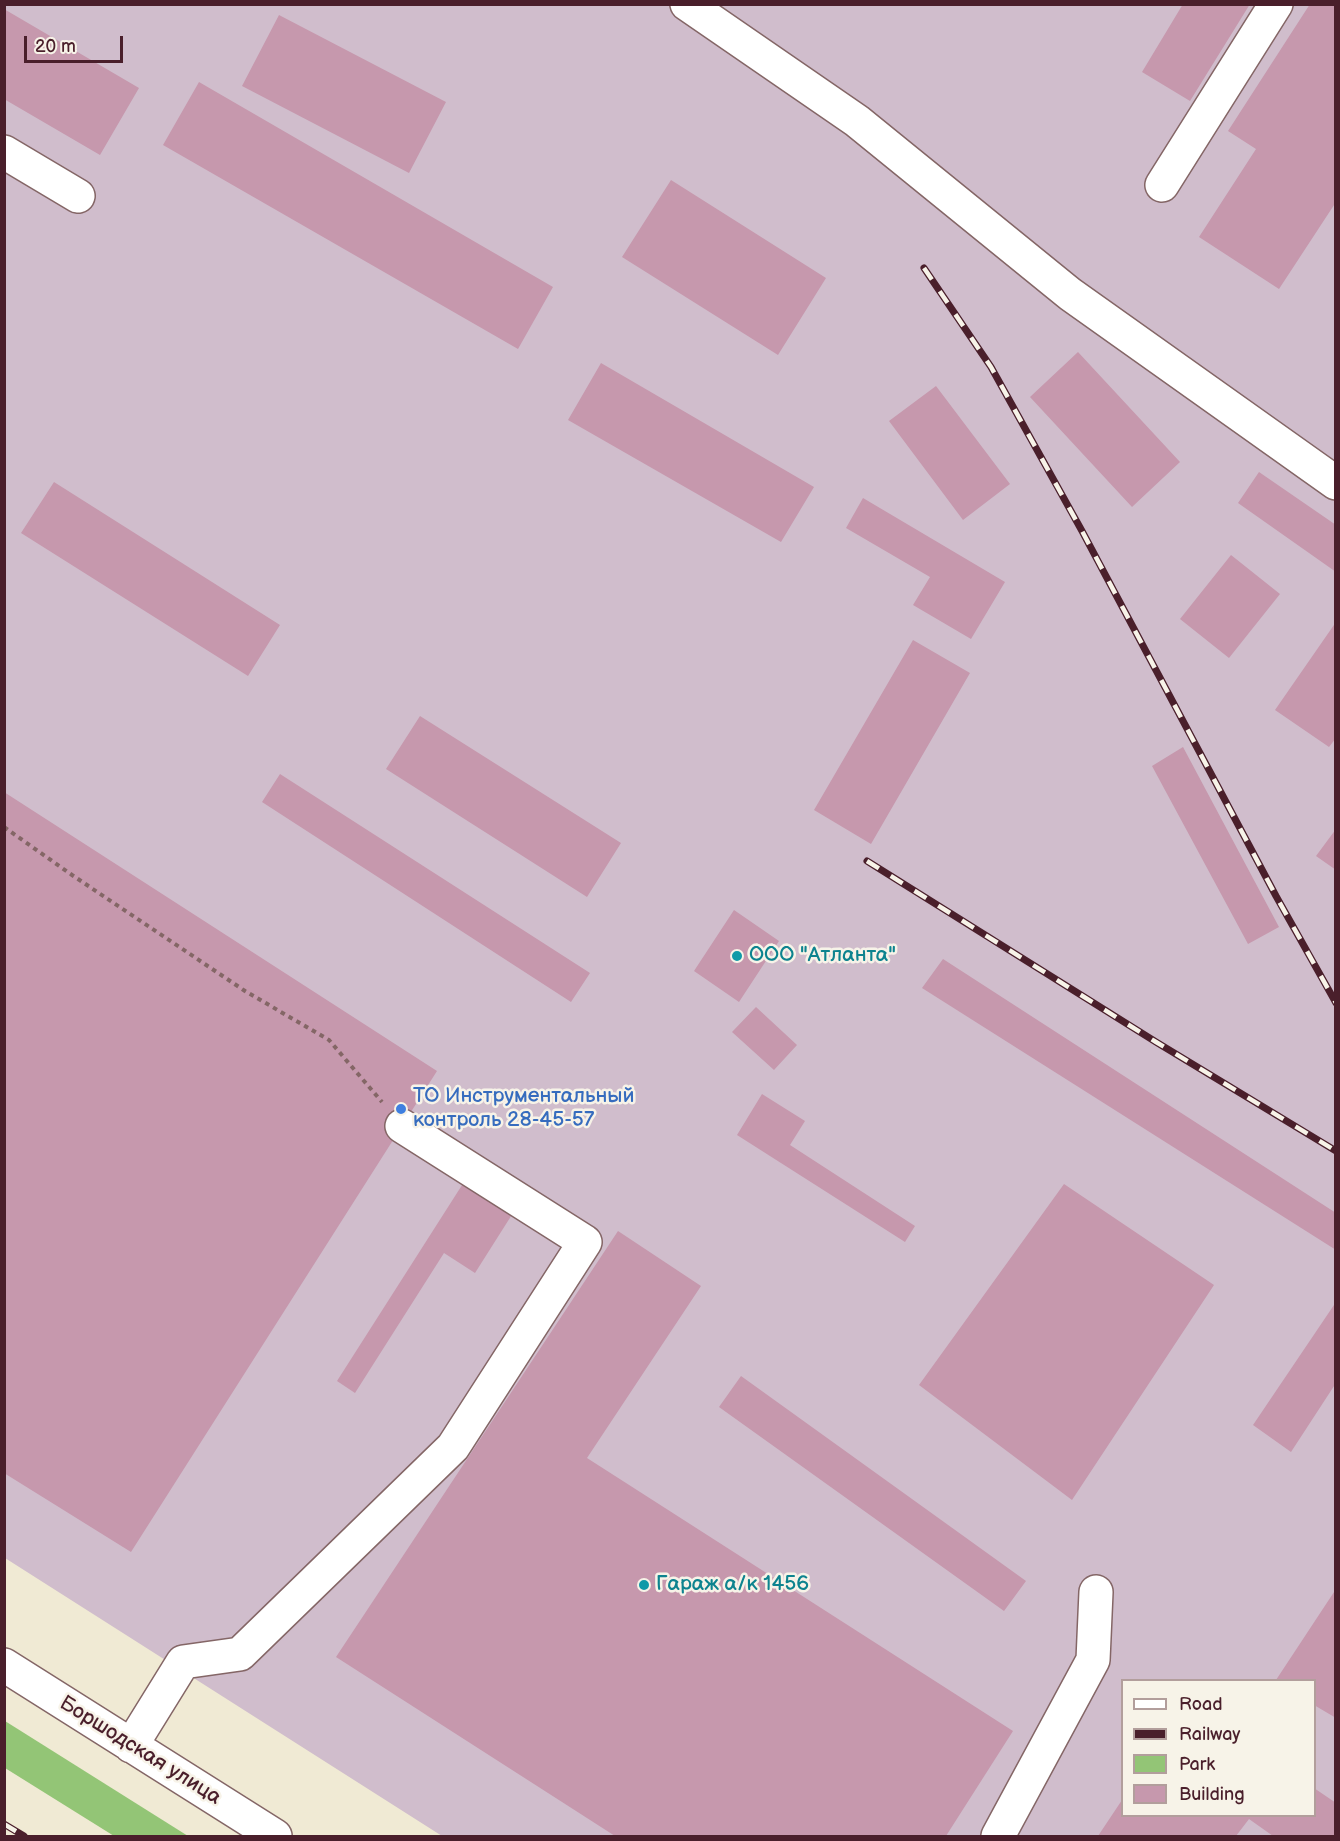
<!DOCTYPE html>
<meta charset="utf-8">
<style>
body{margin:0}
#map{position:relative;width:1340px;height:1841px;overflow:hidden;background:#f0ead4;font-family:"Balsamiq Sans",sans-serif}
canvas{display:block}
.frame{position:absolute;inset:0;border:6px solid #4a1f2b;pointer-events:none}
.legend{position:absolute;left:1121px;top:1679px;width:195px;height:138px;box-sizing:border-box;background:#f7f3e8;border:2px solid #b29e9c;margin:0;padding:8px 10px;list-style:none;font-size:18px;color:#4a1f2b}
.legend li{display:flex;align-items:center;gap:12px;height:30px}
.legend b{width:30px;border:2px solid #b29e9c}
.scale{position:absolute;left:24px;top:36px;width:99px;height:27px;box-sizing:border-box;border:3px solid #4a1f2b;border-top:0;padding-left:8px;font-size:18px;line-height:21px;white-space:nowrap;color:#4a1f2b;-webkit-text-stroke:4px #f7f3e8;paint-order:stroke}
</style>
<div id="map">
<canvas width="1340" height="1841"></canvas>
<div class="frame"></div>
<ul class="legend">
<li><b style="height:8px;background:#fff"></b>Road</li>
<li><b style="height:8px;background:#4a1f2b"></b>Railway</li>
<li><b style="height:16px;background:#93c576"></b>Park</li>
<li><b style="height:16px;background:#c698ad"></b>Building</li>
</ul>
<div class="scale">20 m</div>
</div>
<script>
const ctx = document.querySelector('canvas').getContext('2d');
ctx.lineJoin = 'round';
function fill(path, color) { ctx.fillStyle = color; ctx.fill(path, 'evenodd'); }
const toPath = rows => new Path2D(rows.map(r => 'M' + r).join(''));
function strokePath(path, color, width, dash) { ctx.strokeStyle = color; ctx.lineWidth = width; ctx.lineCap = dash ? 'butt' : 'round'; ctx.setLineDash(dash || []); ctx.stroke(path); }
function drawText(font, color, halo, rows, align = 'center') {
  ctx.font = font + ' "Balsamiq Sans",sans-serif'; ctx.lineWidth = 5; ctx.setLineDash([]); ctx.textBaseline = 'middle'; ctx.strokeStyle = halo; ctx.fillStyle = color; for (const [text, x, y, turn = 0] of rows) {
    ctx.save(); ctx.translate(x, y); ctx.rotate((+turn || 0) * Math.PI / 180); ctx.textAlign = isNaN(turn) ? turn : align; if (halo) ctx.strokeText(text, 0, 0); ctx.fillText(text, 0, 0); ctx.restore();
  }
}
const industrial = toPath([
 [4,5,1335,5,1335,1836,442,1836,5,1558],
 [1122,1680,1314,1680,1314,1816,1122,1816]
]);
const green = toPath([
 [4,1721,5,1721,188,1836,114,1836,5,1768]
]);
const building = toPath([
 [1183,4,1250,4,1190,101,1142,72],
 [1310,4,1336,4,1336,202,1279,289,1199,237,1256,149,1228,131],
 [4,9,139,88,100,155,4,99],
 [279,15,446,102,409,173,242,86],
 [199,82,553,287,518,349,163,145],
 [671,180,826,278,778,355,622,257],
 [1078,352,1180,462,1132,507,1030,397],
 [601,363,814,487,781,542,568,420],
 [936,386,1010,484,963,520,889,421],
 [1259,472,1336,525,1336,572,1238,503],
 [54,482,280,625,248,676,21,533],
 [863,498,1005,582,971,639,913,605,930,577,846,528],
 [1231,555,1280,594,1229,658,1180,619],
 [1336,622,1336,738,1329,747,1275,710],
 [913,640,970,673,871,844,814,810],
 [420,716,621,843,587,897,386,769],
 [1183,747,1279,927,1248,944,1152,766],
 [280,774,590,973,571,1002,262,802],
 [4,792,437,1071,131,1552,4,1473],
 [1336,829,1336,870,1316,856],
 [734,910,779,941,739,1002,694,971],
 [943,959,1336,1213,1336,1250,922,988],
 [756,1007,797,1045,774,1070,732,1032],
 [762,1094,805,1121,790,1145,915,1226,905,1242,737,1135],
 [464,1182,513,1213,475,1273,444,1253,355,1393,337,1381],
 [1064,1184,1214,1285,1072,1500,919,1385],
 [618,1231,701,1286,587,1458,1013,1731,946,1836,615,1836,336,1657],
 [1336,1302,1336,1383,1291,1452,1253,1425],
 [741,1376,1026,1581,1004,1611,719,1407],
 [1336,1589,1336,1718,1314,1705,1314,1680,1276,1680],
 [1314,1788,1336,1803,1336,1836,1273,1836,1249,1819,1236,1836,1098,1836,1122,1800,1122,1816,1314,1816]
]);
const path = toPath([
 [4,827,72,875,245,991,329,1040,382,1102]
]);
const minor = toPath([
 [687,4,857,121,1070,294,1336,483],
 [4,152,78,196],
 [1162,185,1276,4],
 [4,1665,275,1836],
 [131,1746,183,1662,240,1654,453,1447,585,1242,402,1126],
 [998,1836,1093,1660,1096,1592]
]);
const rail = toPath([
 [924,268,991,367,1082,531,1276,896,1336,1003],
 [867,861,1156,1042,1336,1151],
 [4,1824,24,1836]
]);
const markers = [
 [737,956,6,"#0f9aa8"],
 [401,1109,6,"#3f7fe0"],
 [644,1585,6,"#0f9aa8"]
];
const cultureNames = [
 ["ООО \"Атланта\"",749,956],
 ["Гараж а/к 1456",656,1585]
];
const shopNames = [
 ["ТО Инструментальный",413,1097],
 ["контроль 28-45-57",413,1121]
];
const streetNames = [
 ["Боршодская улица",140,1751,32]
];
fill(industrial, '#d0bdcc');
fill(green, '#93c576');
fill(building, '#c698ad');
strokePath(minor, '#846666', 36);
strokePath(path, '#846666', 4, [4.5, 4.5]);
strokePath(minor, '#fff', 33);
strokePath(rail, '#4a1f2b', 7);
strokePath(rail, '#f7f3e8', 4.5, [14]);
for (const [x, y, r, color] of markers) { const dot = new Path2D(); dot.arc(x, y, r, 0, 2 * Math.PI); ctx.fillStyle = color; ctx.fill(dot); strokePath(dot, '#f7f3e8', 2); }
drawText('21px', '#0d838f', '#f7f3e8', cultureNames, 'left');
drawText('21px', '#366cbe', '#f7f3e8', shopNames, 'left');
drawText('21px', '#4a1f2b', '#f7f3e8', streetNames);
</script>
